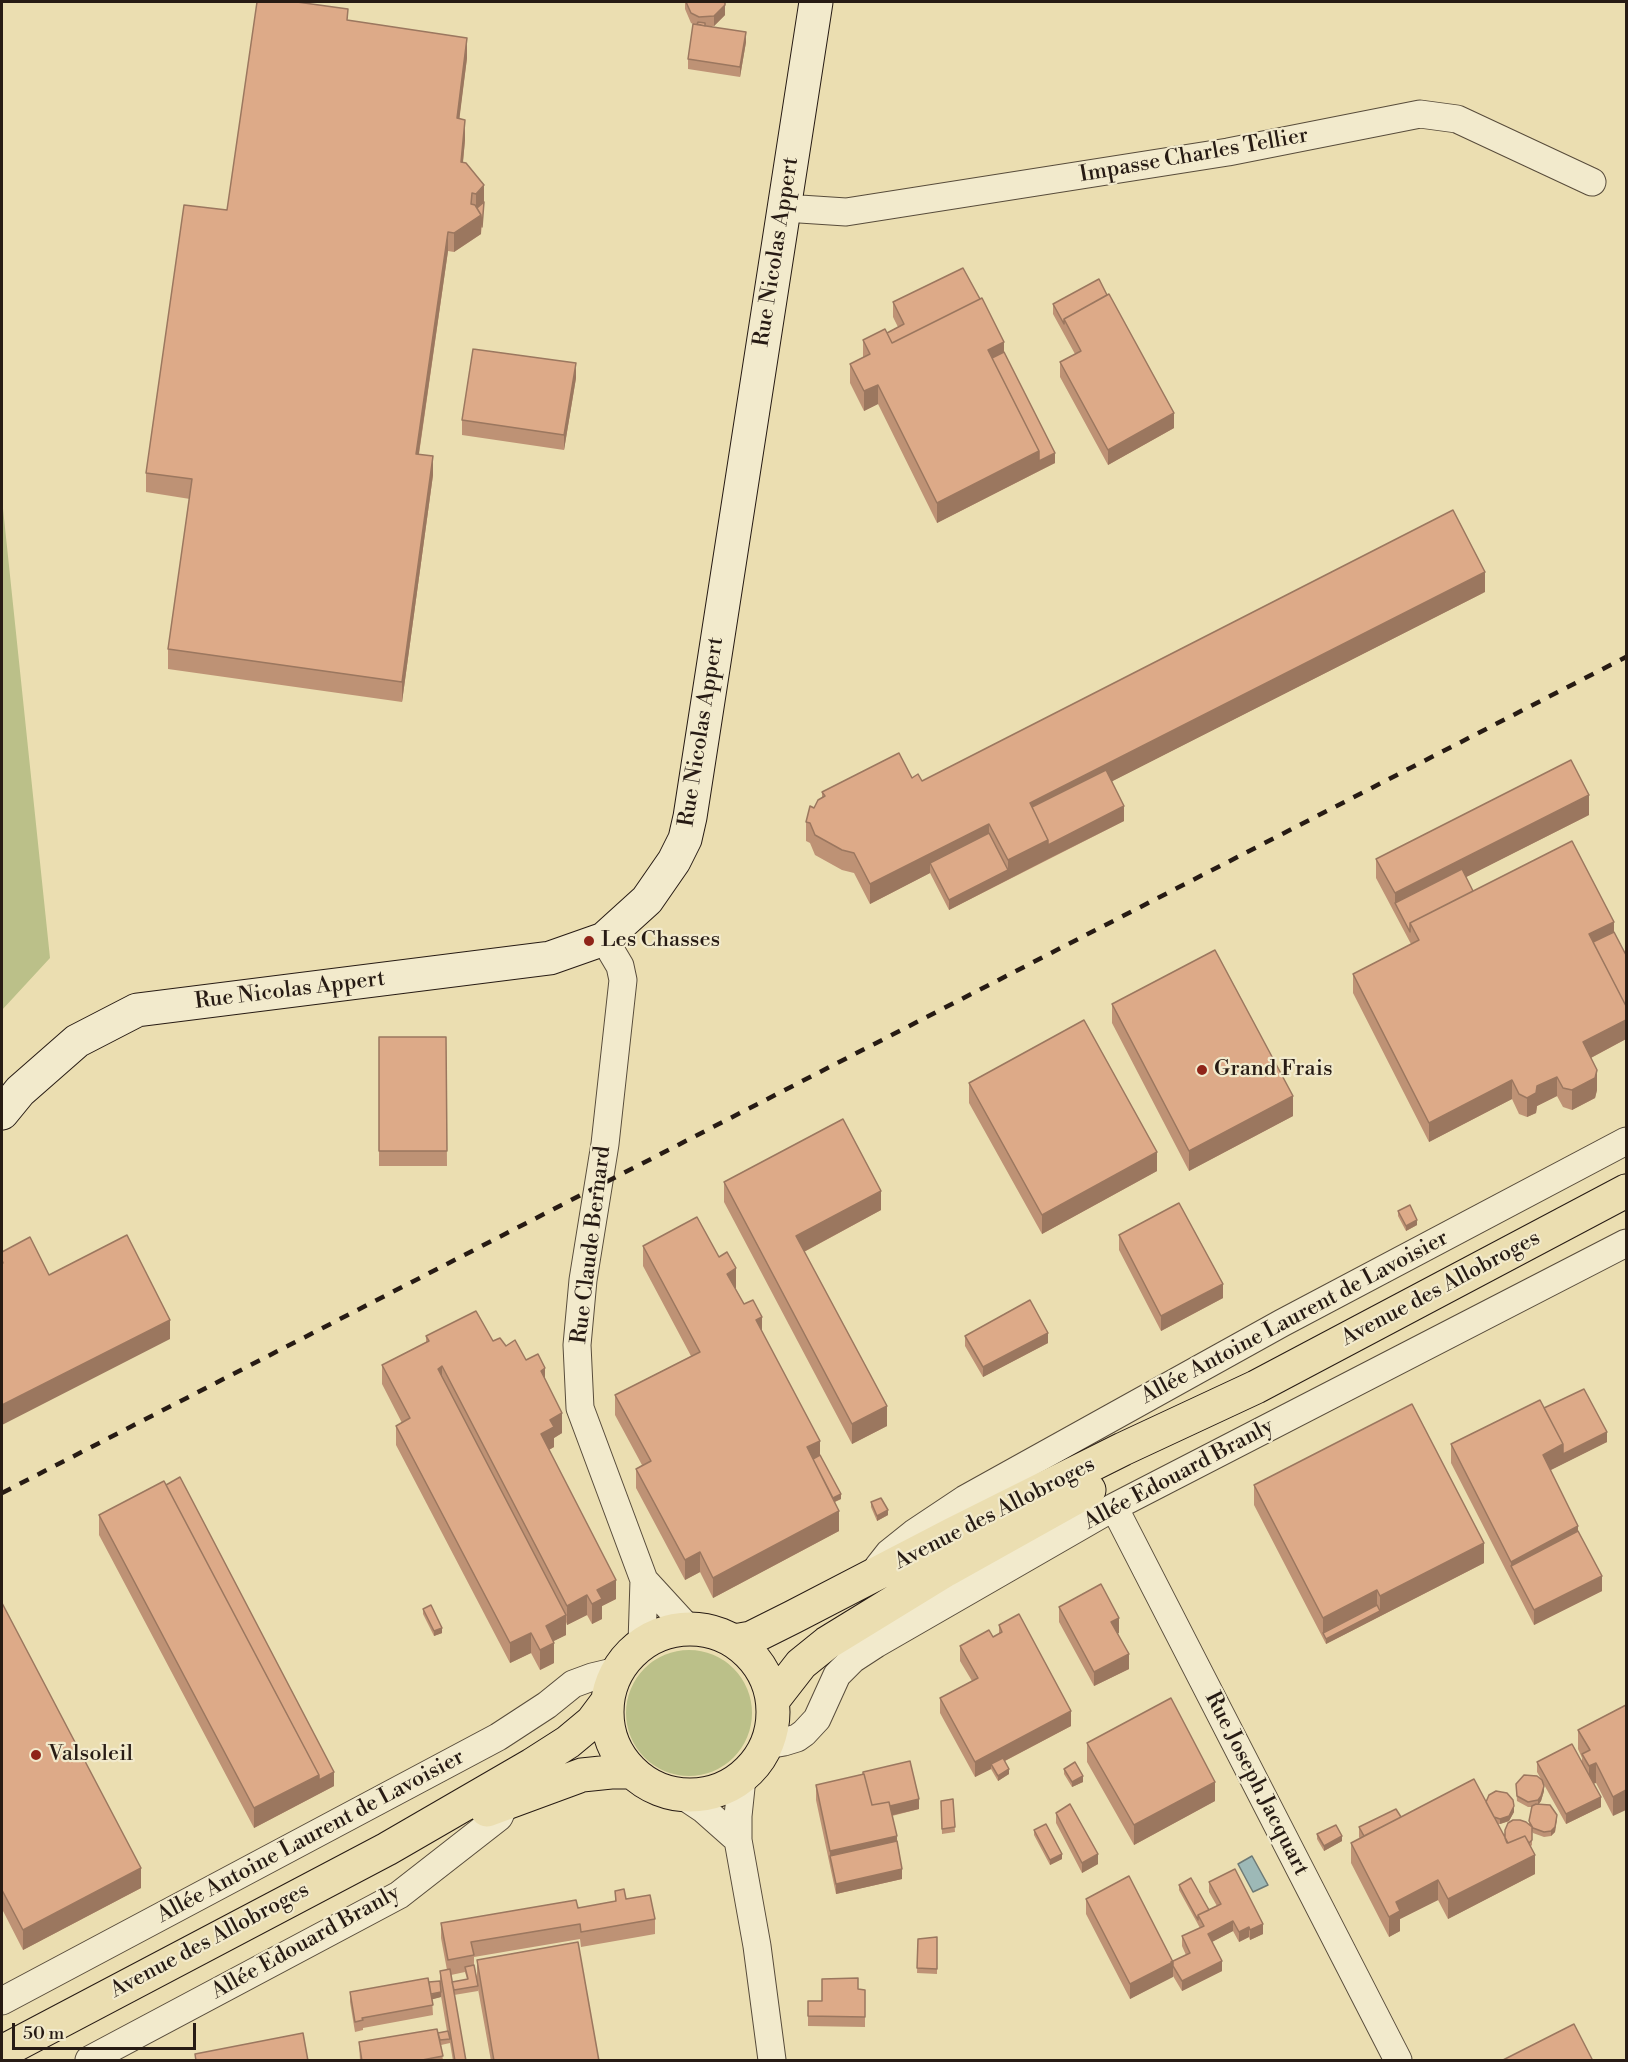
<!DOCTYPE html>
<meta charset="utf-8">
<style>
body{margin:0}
#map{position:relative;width:1628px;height:2062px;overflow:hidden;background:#ebdeb1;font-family:"Libre Bodoni",serif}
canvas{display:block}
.frame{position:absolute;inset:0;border:3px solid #271b14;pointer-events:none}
.scale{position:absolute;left:12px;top:2023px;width:184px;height:27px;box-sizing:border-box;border:3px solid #271b14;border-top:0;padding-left:8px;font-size:18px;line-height:21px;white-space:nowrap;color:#271b14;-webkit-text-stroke:4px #f2eacc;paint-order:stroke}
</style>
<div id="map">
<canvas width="1628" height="2062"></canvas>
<div class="frame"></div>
<div class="scale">50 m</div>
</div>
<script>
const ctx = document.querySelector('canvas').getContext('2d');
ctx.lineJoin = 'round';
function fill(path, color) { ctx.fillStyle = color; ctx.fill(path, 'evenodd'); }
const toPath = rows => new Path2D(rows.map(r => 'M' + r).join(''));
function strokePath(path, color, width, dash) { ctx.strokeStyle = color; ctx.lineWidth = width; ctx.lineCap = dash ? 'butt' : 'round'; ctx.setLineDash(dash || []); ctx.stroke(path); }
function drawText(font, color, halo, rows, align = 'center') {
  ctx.font = font + ' "Libre Bodoni",serif'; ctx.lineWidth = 4.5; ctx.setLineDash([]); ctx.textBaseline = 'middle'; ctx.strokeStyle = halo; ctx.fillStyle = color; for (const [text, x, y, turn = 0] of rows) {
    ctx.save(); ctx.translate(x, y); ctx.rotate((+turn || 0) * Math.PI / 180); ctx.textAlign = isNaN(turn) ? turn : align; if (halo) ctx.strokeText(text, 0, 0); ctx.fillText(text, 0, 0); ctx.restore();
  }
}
const green = toPath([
 [2,499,50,958,2,1010],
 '626 1713a63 63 0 1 1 126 0a63 63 0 1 1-126 0Z'
]);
const water = toPath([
 [1252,1856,1268,1885,1253,1892,1238,1864,1252,1856]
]);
const street = toPath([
 [784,206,800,209,846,212,1228,152,1420,114,1457,119,1592,182],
 [604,939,620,966,623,980,605,1144,583,1280,577,1345,580,1408,644,1580,688,1628],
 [1114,1507,1398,2060],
 [878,1567,889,1553,914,1533,965,1499,1282,1323,1626,1141],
 [642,1643,644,1580],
 [767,1745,784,1742,797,1738,804,1733,817,1719,837,1675,853,1659,876,1644,1114,1507,1626,1243],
 [742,1778,738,1816,738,1840,757,1946,772,2060],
 [682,1795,703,1809,738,1840],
 [2,2001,498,1737,547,1705,573,1684,592,1677,617,1671],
 [89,2060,399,1895,499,1817,505,1804]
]);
const secondary = toPath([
 [2,1113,20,1091,77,1041,137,1010,550,958,604,939,647,900,674,861,685,839,690,817,816,2]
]);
const primary = toPath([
 '607 1712a83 83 0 1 1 166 0a83 83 0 1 1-166 0Z',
 [734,1641,751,1638,793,1617,953,1534,1123,1449,1256,1387,1626,1191],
 [773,1700,801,1664,827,1643,946,1570,1089,1490],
 [487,1810,582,1775,611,1772,632,1772],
 [2,2052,387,1849,532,1765,568,1742,592,1722,607,1702]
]);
const rail = toPath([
 [2,1493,1626,657]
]);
const wall = toPath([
 [685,2,725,2,725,15,714,26,710,26,746,42,740,77,688,69,688,59,693,24,691,23,685,9],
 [348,20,467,58,459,119,465,140,463,162,484,204,481,234,454,252,448,251,419,454,433,475,402,702,168,669,168,649,190,499,146,492,146,473,227,210],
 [893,302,1004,352,1055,463,937,523,878,404,864,411,850,383,850,364,863,357,863,340,887,333,898,327,893,317],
 [1053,304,1174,428,1108,465,1060,377,1060,362,1075,354,1053,314],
 [576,378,564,450,462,435,462,420],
 [1485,592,1112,781,1124,821,949,910,930,873,870,904,854,873,842,870,815,855,810,843,806,841,806,822,814,808,822,797,822,792,912,778,922,781],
 [1589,815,1466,877,1473,891,1614,932,1626,955,1626,1039,1591,1058,1597,1090,1595,1098,1572,1110,1563,1107,1557,1096,1537,1106,1536,1113,1527,1117,1519,1114,1512,1099,1429,1142,1353,993,1353,974,1411,944,1376,878,1376,859],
 [1112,1004,1293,1116,1189,1171,1112,1023],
 [379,1037,446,1037,447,1166,379,1166],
 [969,1083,1157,1171,1042,1234,969,1103],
 [724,1182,881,1210,804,1252,887,1426,852,1444,724,1202],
 [1398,1211,1417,1225,1406,1231,1398,1216],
 [1119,1235,1223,1298,1161,1331,1119,1250],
 [643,1246,736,1288,735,1288,744,1304,762,1332,841,1499,835,1502,839,1531,713,1598,700,1572,685,1580,636,1488,636,1469,642,1465,615,1415,615,1395,691,1356,643,1266],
 [426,1336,493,1341,506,1346,526,1360,545,1381,562,1433,554,1438,554,1447,549,1450,616,1599,602,1606,602,1619,592,1624,587,1615,567,1625,566,1622,566,1635,553,1641,554,1663,540,1670,531,1653,510,1663,396,1445,396,1426,402,1423,382,1384,382,1365,426,1342],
 [965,1336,1048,1343,983,1377,965,1346],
 [1544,1408,1607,1442,1550,1470,1578,1531,1602,1591,1534,1625,1451,1463,1451,1444],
 [1254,1485,1484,1563,1326,1644,1254,1505],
 [871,1502,888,1515,877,1521,871,1507],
 [99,1515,334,1786,254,1828,99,1535],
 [2,1603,141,1888,23,1950,2,1909],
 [1059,1607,1119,1633,1117,1633,1129,1669,1094,1686,1059,1622],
 [423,1609,442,1633,434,1636,423,1614],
 [999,1625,1071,1726,1005,1761,1009,1774,998,1781,991,1769,975,1777,940,1713,940,1698,972,1681,960,1661,960,1646,993,1637,999,1634],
 [1626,1705,1613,1816,1596,1783,1594,1783,1601,1807,1566,1824,1542,1781,1544,1791,1541,1801,1539,1804,1557,1820,1555,1832,1551,1836,1544,1837,1533,1833,1532,1831,1532,1845,1531,1846,1535,1874,1448,1919,1438,1900,1400,1919,1400,1931,1389,1937,1351,1863,1351,1843,1360,1839,1359,1837,1359,1827,1401,1817,1486,1802,1514,1812,1509,1821,1500,1824,1498,1824,1505,1837,1529,1824,1532,1807,1528,1807,1517,1801,1516,1784,1541,1779,1537,1772,1537,1762,1582,1763,1582,1758,1578,1749,1578,1730],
 [1087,1743,1215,1801,1134,1845,1087,1762],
 [1064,1769,1083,1782,1072,1787,1064,1774],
 [816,1785,919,1809,892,1816,902,1879,836,1894,816,1800],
 [953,1799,955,1832,942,1834,941,1801],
 [1056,1813,1098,1864,1082,1873,1056,1823],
 [1034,1830,1062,1859,1050,1865,1034,1835],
 [1317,1834,1342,1841,1324,1851,1317,1839],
 [1209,1882,1263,1934,1250,1940,1249,1937,1239,1942,1233,1931,1212,1942,1222,1971,1182,1991,1173,1976,1130,1999,1086,1914,1086,1899,1173,1961,1186,1955,1182,1946,1182,1936,1200,1928,1179,1890,1179,1885,1209,1910,1217,1906,1209,1892],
 [615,1891,655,1919,655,1934,581,1947,580,1939,474,1957,474,1965,477,1978,477,1960,599,2061,491,2061,478,1989,478,1991,454,1995,466,2061,453,2061,450,2043,441,2045,443,2061,360,2061,359,2042,438,2033,447,2031,441,1996,441,1997,432,1999,433,2015,363,2028,363,2030,355,2032,350,2002,350,1992,440,1981,440,1971,447,1970,441,1938,441,1923,578,1908,615,1901],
 [465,1972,467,1979,452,1982,451,1975],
 [937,1937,937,1974,917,1973,918,1939],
 [858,1989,865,1990,865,2027,808,2026,808,2001,822,2001]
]);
const shadedWall = toPath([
 [725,2,725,15,714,26,714,16],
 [746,32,746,42,740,77,740,67],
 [467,38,467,58,457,138,457,118],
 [465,120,465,140,461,182,461,162],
 [484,185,484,204,482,232,484,205,476,213,476,194],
 [481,215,481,234,454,252,454,233],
 [448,232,448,251,416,473,416,454],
 [1004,342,1004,362,992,368,988,350],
 [576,363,576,378,564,450,564,435],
 [878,385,878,404,864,411,864,391],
 [1174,413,1174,428,1108,465,1108,450],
 [1039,451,1039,471,937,523,937,503],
 [1055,453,1055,463,1039,471,1039,461],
 [433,456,433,475,402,702,402,682],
 [1485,572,1485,592,1036,820,1030,803],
 [1589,795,1589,815,1399,911,1395,903,1395,893],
 [1124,806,1124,821,1048,859,1048,845],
 [989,824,989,843,930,863,930,873,870,904,870,884],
 [1048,840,1048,859,949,910,949,900,1008,870,1008,860],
 [1614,922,1614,942,1594,952,1589,934],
 [1626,1020,1626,1039,1583,1062,1583,1042],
 [1597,1070,1597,1090,1595,1098,1572,1110,1572,1090],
 [1557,1077,1557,1096,1537,1106,1536,1113,1527,1117,1527,1098,1537,1086],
 [1512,1080,1512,1099,1429,1142,1429,1123],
 [1293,1096,1293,1116,1189,1171,1189,1151],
 [1157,1152,1157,1171,1042,1234,1042,1215],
 [881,1191,881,1210,796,1256,796,1236],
 [1417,1220,1417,1225,1406,1231,1406,1226],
 [736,1268,736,1288,727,1293,727,1274],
 [1223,1284,1223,1298,1161,1331,1161,1316],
 [762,1317,762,1337,756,1320],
 [170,1320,170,1339,2,1425,2,1405],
 [1048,1333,1048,1343,983,1377,983,1367],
 [442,1366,442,1386,438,1369],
 [545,1368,545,1387,541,1371],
 [887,1406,887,1426,852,1444,852,1424],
 [562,1413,562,1433,554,1438,554,1447,541,1454,541,1434,550,1420],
 [1607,1432,1607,1442,1563,1464,1563,1454],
 [820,1441,820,1460,809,1466,807,1447],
 [1563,1444,1563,1464,1543,1474,1543,1455],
 [841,1494,841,1499,827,1505,827,1500],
 [888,1510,888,1515,877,1521,877,1516],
 [839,1511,839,1531,713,1598,713,1578],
 [1578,1526,1578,1546,1511,1566,1511,1562],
 [1484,1543,1484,1563,1326,1644,1326,1639,1380,1611,1380,1596],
 [700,1552,700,1572,685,1580,685,1560],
 [1602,1576,1602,1591,1534,1625,1534,1610],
 [616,1580,616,1599,602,1606,602,1619,592,1624,592,1604,597,1590],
 [1377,1590,1377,1610,1323,1633,1323,1638,1323,1618],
 [587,1595,587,1615,567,1625,567,1606],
 [566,1615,566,1635,546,1645,546,1626],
 [1119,1618,1119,1633,1111,1637,1111,1622],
 [442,1628,442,1633,434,1636,434,1631],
 [531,1633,531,1653,510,1663,510,1643],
 [554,1643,554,1663,540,1670,540,1650],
 [1129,1654,1129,1669,1094,1686,1094,1672],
 [1071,1711,1071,1726,993,1767,991,1764,991,1769,975,1777,975,1762],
 [1596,1763,1596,1783,1589,1785,1589,1766],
 [1009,1769,1009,1774,998,1781,998,1776],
 [334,1772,334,1786,254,1828,254,1808,319,1775],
 [1083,1776,1083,1782,1072,1787,1072,1782],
 [1215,1782,1215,1801,1134,1845,1134,1825],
 [1544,1786,1544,1791,1541,1801,1538,1805,1538,1800],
 [1626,1790,1626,1810,1613,1816,1613,1797],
 [1601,1797,1601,1807,1566,1824,1566,1814],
 [919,1799,919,1809,872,1820,872,1810],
 [1514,1806,1514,1812,1509,1821,1500,1824,1500,1819],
 [1557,1815,1555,1832,1551,1836,1551,1831],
 [897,1836,897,1851,830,1856,830,1866,830,1851],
 [1342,1836,1342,1841,1324,1851,1324,1846],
 [1062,1854,1062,1859,1050,1865,1050,1860],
 [1098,1854,1098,1864,1082,1873,1082,1863],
 [1535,1855,1535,1874,1448,1919,1448,1899],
 [141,1868,141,1888,23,1950,23,1930],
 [902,1869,902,1879,836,1894,836,1884],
 [1438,1880,1438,1900,1400,1919,1400,1931,1389,1937,1389,1917,1396,1902],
 [1233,1921,1233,1931,1208,1944,1208,1934],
 [1263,1924,1263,1934,1250,1940,1250,1930],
 [1249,1927,1249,1937,1239,1942,1239,1932],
 [1222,1961,1222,1971,1182,1991,1182,1981],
 [1173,1962,1173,1977,1130,1999,1130,1984],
 [441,1992,441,1997,430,2000,430,1995]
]);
const building = toPath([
 [257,2,297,2,348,9,347,20,467,38,457,118,465,120,461,162,466,163,484,185,476,194,472,193,471,204,475,205,481,215,454,233,448,232,416,454,433,456,402,682,168,649,192,479,146,473,184,205,227,210,257,2],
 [686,2,725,2,725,5,714,16,699,17,691,13,686,2],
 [698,22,705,23,705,26,697,24,698,22],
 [693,24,746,32,740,67,688,59,693,24],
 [484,202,482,227,481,215,477,208,484,202],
 [963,268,980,299,892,343,887,333,904,324,893,302,963,268],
 [1099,279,1107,295,1064,319,1064,324,1053,304,1099,279],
 [1109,294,1174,413,1108,450,1060,362,1081,351,1064,319,1109,294],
 [982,298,1004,342,988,350,1039,451,937,503,878,385,864,391,850,364,870,354,863,340,885,329,892,343,982,298],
 [473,349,576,363,564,435,462,420,473,349],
 [1004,352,1055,453,1039,461,1039,451,992,358,1004,352],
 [1453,510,1485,572,1030,803,1048,840,1008,860,989,824,870,884,854,853,842,850,815,835,810,823,806,822,810,806,814,808,818,800,825,796,822,792,899,753,912,778,918,774,922,781,1453,510],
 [1571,760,1589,795,1395,893,1376,859,1571,760],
 [1106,770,1124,806,1048,845,1048,840,1032,807,1106,770],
 [989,833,1008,870,949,900,930,863,989,833],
 [1572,841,1614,922,1589,934,1626,1006,1626,1020,1583,1042,1597,1070,1595,1078,1572,1090,1563,1088,1557,1077,1537,1086,1536,1093,1527,1098,1519,1094,1512,1080,1429,1123,1353,974,1419,940,1410,923,1572,841],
 [1462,869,1473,891,1410,923,1410,932,1395,903,1462,869],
 [1614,932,1626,955,1626,1006,1593,942,1614,932],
 [1215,950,1293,1096,1189,1151,1112,1004,1215,950],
 [1084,1020,1157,1152,1042,1215,969,1083,1084,1020],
 [379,1037,446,1037,447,1151,379,1151,379,1037],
 [843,1119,881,1191,796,1236,887,1406,852,1424,724,1182,843,1119],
 [1179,1203,1223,1284,1161,1316,1119,1235,1179,1203],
 [1410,1205,1417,1220,1406,1226,1398,1211,1410,1205],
 [697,1217,719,1257,727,1252,736,1268,727,1274,744,1304,753,1300,762,1317,756,1320,820,1441,807,1447,839,1511,713,1578,700,1552,685,1560,636,1469,651,1461,615,1395,700,1352,643,1246,697,1217],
 [127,1235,170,1320,2,1405,2,1263,3,1263,2,1260,2,1252,30,1237,49,1275,127,1235],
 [1030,1300,1048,1333,983,1367,965,1336,1030,1300],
 [476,1311,493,1341,500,1338,506,1346,515,1340,526,1360,538,1354,545,1368,541,1371,562,1413,550,1420,554,1427,541,1434,616,1580,597,1590,602,1599,592,1604,587,1595,567,1606,442,1366,438,1369,566,1615,546,1626,554,1643,540,1650,531,1633,510,1643,396,1426,410,1418,382,1365,429,1341,426,1336,476,1311],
 [1584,1389,1607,1432,1563,1454,1563,1444,1544,1408,1584,1389],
 [1540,1400,1563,1444,1543,1455,1578,1526,1511,1562,1451,1444,1540,1400],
 [1412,1404,1484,1543,1380,1596,1377,1590,1323,1618,1254,1485,1412,1404],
 [820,1455,841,1494,833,1498,813,1459,820,1455],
 [180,1477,334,1772,319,1780,319,1775,166,1485,180,1477],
 [164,1481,319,1775,254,1808,99,1515,164,1481],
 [881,1498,888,1510,877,1516,871,1502,881,1498],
 [1578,1531,1602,1576,1534,1610,1511,1566,1578,1531],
 [1101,1584,1119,1618,1111,1622,1129,1654,1094,1672,1059,1607,1101,1584],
 [2,1603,141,1868,23,1930,2,1890,2,1603],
 [431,1605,442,1628,434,1631,423,1609,431,1605],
 [1377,1605,1380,1611,1326,1639,1323,1633,1377,1605],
 [1019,1614,1071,1711,975,1762,940,1698,978,1678,960,1646,989,1630,993,1637,1002,1632,999,1625,1019,1614],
 [1171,1698,1215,1782,1134,1825,1087,1743,1171,1698],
 [1626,1705,1626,1790,1613,1797,1596,1763,1589,1766,1582,1754,1590,1750,1578,1730,1626,1705],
 [1572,1744,1601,1797,1566,1814,1537,1762,1572,1744],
 [1003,1758,1009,1769,998,1776,991,1764,1003,1758],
 [910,1761,919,1799,890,1806,889,1802,872,1805,864,1774,863,1774,863,1772,910,1761],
 [1075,1762,1083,1776,1072,1782,1064,1769,1075,1762],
 [864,1774,872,1805,889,1802,897,1836,830,1851,816,1785,864,1774],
 [1524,1775,1537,1776,1542,1780,1544,1786,1541,1796,1538,1800,1528,1802,1517,1796,1516,1784,1524,1775],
 [1474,1779,1508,1843,1525,1836,1535,1855,1448,1899,1438,1880,1396,1902,1400,1911,1389,1917,1351,1843,1474,1779],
 [1496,1791,1507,1793,1513,1800,1514,1806,1509,1816,1500,1819,1494,1817,1486,1802,1489,1795,1496,1791],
 [953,1799,955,1827,942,1829,941,1801,953,1799],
 [1070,1804,1098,1854,1082,1863,1056,1813,1070,1804],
 [1536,1804,1550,1805,1557,1815,1555,1827,1551,1831,1544,1832,1533,1828,1529,1821,1532,1806,1536,1804],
 [1396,1809,1401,1817,1364,1836,1359,1827,1396,1809],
 [1513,1820,1520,1820,1526,1822,1532,1827,1532,1840,1529,1843,1525,1836,1508,1843,1507,1843,1505,1838,1505,1830,1508,1823,1513,1820],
 [1046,1824,1062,1854,1050,1860,1034,1830,1046,1824],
 [1336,1825,1342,1836,1324,1846,1317,1834,1336,1825],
 [897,1841,902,1869,836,1884,830,1856,897,1841],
 [1235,1869,1263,1924,1250,1930,1249,1927,1239,1932,1233,1921,1208,1934,1222,1961,1182,1981,1173,1966,1173,1962,1171,1962,1190,1953,1182,1936,1204,1926,1198,1915,1221,1904,1209,1882,1235,1869],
 [1129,1876,1173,1962,1130,1984,1086,1899,1129,1876],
 [1191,1878,1209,1910,1198,1915,1198,1920,1179,1885,1191,1878],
 [624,1889,626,1899,650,1895,655,1919,581,1932,580,1924,471,1942,474,1955,448,1960,441,1923,576,1900,578,1908,616,1901,615,1891,624,1889],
 [937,1937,937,1969,917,1968,918,1939,937,1937],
 [578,1942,599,2061,494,2061,477,1960,578,1942],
 [474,1965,478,1986,454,1990,452,1982,468,1979,465,1967,474,1965],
 [450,1969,466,2061,455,2061,440,1971,450,1969],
 [428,1978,433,2005,362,2018,363,2020,355,2022,350,1992,428,1978],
 [858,1978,858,1989,865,1990,865,2017,808,2016,808,2001,822,2001,822,1979,858,1978],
 [440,1981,441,1992,431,1994,429,1982,440,1981],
 [1574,2024,1593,2061,1501,2061,1574,2024],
 [437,2029,443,2056,417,2061,362,2061,359,2042,437,2029],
 [448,2031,450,2039,440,2040,438,2033,448,2031],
 [303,2033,308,2061,196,2061,195,2054,303,2033]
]);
const markers = [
 [589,941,6,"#8f2418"],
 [1202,1070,6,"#8f2418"],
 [36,1755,6,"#8f2418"]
];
const streetNames = [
 ["Impasse Charles Tellier",1194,156,-10],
 ["Rue Nicolas Appert",777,252,-81],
 ["Rue Nicolas Appert",702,732,-81],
 ["Rue Nicolas Appert",290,991,-7],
 ["Rue Claude Bernard",592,1245,-83],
 ["Avenue des Allobroges",1441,1289,-28],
 ["Allée Antoine Laurent de Lavoisier",1295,1318,-28],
 ["Allée Edouard Branly",1179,1475,-28],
 ["Avenue des Allobroges",995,1514,-27],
 ["Rue Joseph Jacquart",1256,1784,63],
 ["Allée Antoine Laurent de Lavoisier",311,1837,-28],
 ["Avenue des Allobroges",210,1941,-28],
 ["Allée Edouard Branly",306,1943,-29]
];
const poiNames = [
 ["Les Chasses",601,941],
 ["Grand Frais",1214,1070],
 ["Valsoleil",48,1755]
];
fill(green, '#bbc089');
fill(water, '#9db9b7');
strokePath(water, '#6e7a76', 1.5);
strokePath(street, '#584c3b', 29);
strokePath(secondary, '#271b14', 35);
strokePath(primary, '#271b14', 35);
strokePath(street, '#f2eacc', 27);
strokePath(secondary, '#f2eacc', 33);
strokePath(primary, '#ebdeb1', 33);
strokePath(rail, '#271b14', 4.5, [10, 10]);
fill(wall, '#be9275');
fill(shadedWall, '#9b775f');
fill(building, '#da8');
strokePath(building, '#9b775f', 1.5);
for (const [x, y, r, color] of markers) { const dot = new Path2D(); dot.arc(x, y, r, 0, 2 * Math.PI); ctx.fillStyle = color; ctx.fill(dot); strokePath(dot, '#f2eacc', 2); }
drawText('22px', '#271b14', '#f2eacc', streetNames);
drawText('22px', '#271b14', '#f2eacc', poiNames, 'left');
</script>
